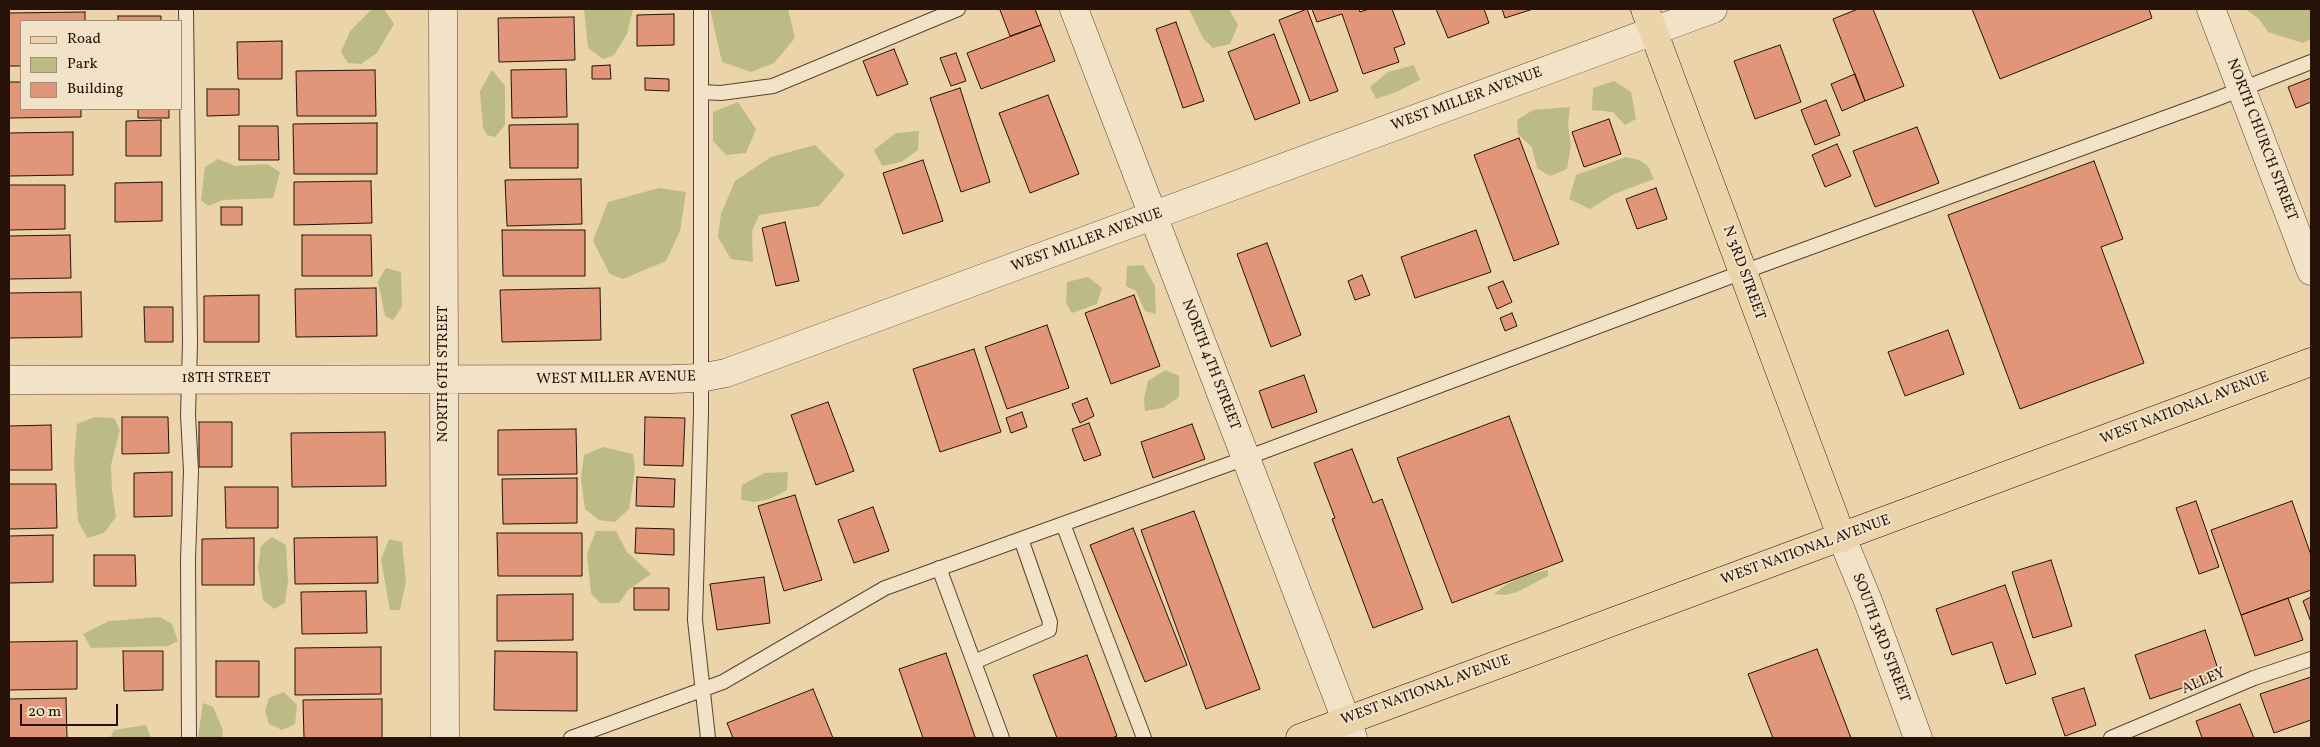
<!DOCTYPE html>
<style>
body{margin:0}
#map{position:relative;width:2320px;height:747px;overflow:hidden;background:#ebd3aa;font-family:Vollkorn,serif}
canvas{display:block}
.frame{position:absolute;inset:0;border:10px solid #271209;pointer-events:none}
.legend{position:absolute;left:20px;top:20px;width:162px;height:90px;box-sizing:border-box;background:#f2e2c8;border:1px solid #a18f7c;margin:0;padding:6px 9px;list-style:none;font-size:15px;color:#271209}
.legend li{display:flex;align-items:center;gap:10px;height:25px}
.legend b{width:25px;border:1px solid #a18f7c}
.scale{position:absolute;left:20px;top:704px;width:98px;height:22px;box-sizing:border-box;border:2px solid #271209;border-top:0;padding-left:6px;font-size:15px;line-height:18px;white-space:nowrap;color:#271209;-webkit-text-stroke:4px #f2e2c8;paint-order:stroke}
</style>
<div id="map">
<canvas width="2320" height="747"></canvas>
<div class="frame"></div>
<ul class="legend">
<li><b style="height:6px;background:#ebd3aa"></b>Road</li>
<li><b style="height:14px;background:#bcbb85"></b>Park</li>
<li><b style="height:14px;background:#e19679"></b>Building</li>
</ul>
<div class="scale">20 m</div>
</div>
<script>
const ctx = document.querySelector('canvas').getContext('2d');
ctx.lineJoin = 'round';
function fill(path, color) { ctx.fillStyle = color; ctx.fill(path, 'evenodd'); }
const toPath = rows => new Path2D(rows.map(r => 'M' + r).join(''));
function strokePath(path, color, width, dash) { ctx.strokeStyle = color; ctx.lineWidth = width; ctx.lineCap = dash ? 'butt' : 'round'; ctx.setLineDash(dash || []); ctx.stroke(path); }
function drawText(font, color, halo, rows, align = 'center') {
  ctx.font = font + ' Vollkorn,serif'; ctx.lineWidth = 4; ctx.setLineDash([]); ctx.textBaseline = 'middle'; ctx.strokeStyle = halo; ctx.fillStyle = color; for (const [text, x, y, turn = 0] of rows) {
    ctx.save(); ctx.translate(x, y); ctx.rotate((+turn || 0) * Math.PI / 180); ctx.textAlign = isNaN(turn) ? turn : align; if (halo) ctx.strokeText(text, 0, 0); ctx.fillText(text, 0, 0); ctx.restore();
  }
}
const green = toPath([
 [372,9,384,9,394,24,377,53,361,64,348,63,341,52,350,31],
 [584,9,633,9,627,34,614,55,603,59,588,48],
 [710,9,788,9,795,38,774,63,751,72,722,62],
 [1189,9,1229,9,1238,25,1230,44,1213,48,1203,38],
 [2245,9,2311,9,2311,39,2303,43,2268,32,2259,19],
 [1414,65,1420,80,1396,92,1376,99,1370,87,1388,72],
 [492,70,505,86,505,125,495,137,487,135,483,128,480,91],
 [1614,81,1631,92,1636,119,1625,125,1613,112,1592,110,1593,88],
 [738,102,756,129,746,153,726,155,713,141,713,112],
 [1570,107,1568,125,1571,145,1567,169,1550,176,1537,168,1532,147,1518,134,1517,120,1533,110],
 [919,131,918,150,901,162,882,166,874,150,896,133],
 [815,145,845,175,819,206,759,215,752,231,753,262,731,259,718,237,721,214,735,181,771,157],
 [1626,157,1639,160,1648,166,1654,179,1614,194,1590,209,1569,199,1576,175],
 [218,159,235,166,267,164,280,172,273,198,223,200,208,206,201,200,205,167],
 [659,188,686,192,680,231,666,261,623,279,610,274,593,241,608,202],
 [1143,265,1155,286,1156,314,1145,311,1136,291,1126,286,1127,266],
 [386,268,401,272,402,307,393,320,385,316,378,281],
 [1088,277,1102,288,1097,304,1072,313,1066,303,1067,282],
 [1165,370,1179,376,1179,397,1163,408,1145,411,1144,399,1148,381],
 [95,417,114,418,120,430,111,465,112,489,116,517,104,533,87,538,78,521,74,462,77,424],
 [603,447,633,454,635,469,629,509,615,522,599,520,585,509,581,479,584,455],
 [788,472,787,490,770,499,754,502,741,500,742,485,764,473],
 [596,531,616,531,627,552,651,574,628,590,619,603,600,603,591,593,587,554],
 [272,537,286,545,288,582,285,603,274,609,263,600,258,567,261,546],
 [389,539,402,542,406,581,400,610,390,610,381,560],
 [1548,570,1548,576,1517,592,1506,595,1494,594,1507,584,1530,574],
 [160,617,172,624,178,641,168,646,91,648,83,634,109,621],
 [284,692,297,705,295,724,282,730,269,724,265,711,269,698],
 [203,703,213,707,223,730,222,738,198,738],
 [146,725,151,738,110,738,114,730]
]);
const building = toPath([
 [1004,9,1035,9,1041,25,1010,36,1000,10,1004,9],
 [1307,9,1338,91,1310,101,1279,20,1307,9],
 [1312,9,1359,9,1360,12,1369,9,1392,9,1405,44,1394,48,1399,62,1363,74,1342,14,1317,22,1312,9],
 [1436,9,1484,9,1489,23,1448,38,1436,9],
 [1502,9,1533,9,1505,18,1502,9],
 [1858,9,1873,9,1904,86,1865,101,1833,19,1858,9],
 [1972,9,2149,9,2152,18,2000,79,1972,9],
 [85,12,85,21,21,21,21,66,9,66,9,13,85,12],
 [674,14,674,45,637,46,637,15,674,14],
 [118,16,161,16,161,21,118,21,118,16],
 [574,17,575,60,499,62,498,18,574,17],
 [1176,22,1204,101,1183,108,1156,29,1176,22],
 [1041,25,1055,61,981,89,967,53,1041,25],
 [1274,34,1300,103,1255,120,1228,52,1274,34],
 [282,41,282,79,238,79,237,42,282,41],
 [1780,45,1801,102,1755,119,1734,61,1780,45],
 [894,49,908,84,877,96,863,61,894,49],
 [956,53,966,81,951,86,940,58,956,53],
 [610,65,611,79,592,79,592,66,610,65],
 [566,69,567,117,512,118,511,70,566,69],
 [375,70,376,116,297,116,296,71,375,70],
 [1855,74,1865,101,1842,111,1831,84,1855,74],
 [645,78,669,79,669,91,645,90,645,78],
 [2311,78,2311,102,2296,108,2288,87,2311,78],
 [9,82,21,82,21,109,81,109,81,117,9,118,9,82],
 [960,88,990,182,961,192,930,98,960,88],
 [207,89,239,89,239,115,207,116,207,89],
 [1048,95,1079,174,1030,193,999,113,1048,95],
 [1826,100,1840,135,1815,145,1801,110,1826,100],
 [138,109,169,109,169,118,138,118,138,109],
 [1609,119,1621,154,1584,167,1572,132,1609,119],
 [161,120,161,156,126,156,126,121,161,120],
 [377,123,377,174,294,174,293,124,377,123],
 [578,124,578,168,510,168,509,125,578,124],
 [239,126,278,126,279,160,239,160,239,126],
 [1917,127,1939,183,1875,207,1853,151,1917,127],
 [73,132,73,175,9,176,9,133,73,132],
 [1519,138,1559,244,1514,261,1474,155,1519,138],
 [1837,144,1851,176,1825,187,1812,155,1837,144],
 [923,160,943,221,903,234,883,173,923,160],
 [2094,161,2123,239,2101,247,2144,363,2020,409,1948,215,2094,161],
 [581,179,582,224,507,226,505,180,581,179],
 [371,181,372,223,294,225,294,182,371,181],
 [162,182,162,221,115,222,115,183,162,182],
 [9,185,65,185,65,229,9,230,9,185],
 [1656,188,1667,219,1637,229,1626,199,1656,188],
 [221,207,242,207,242,225,221,225,221,207],
 [785,222,799,281,776,286,762,228,785,222],
 [502,230,585,230,585,276,503,276,502,230],
 [1476,230,1491,272,1415,298,1401,257,1476,230],
 [70,235,71,278,9,279,9,236,70,235],
 [302,235,371,235,372,276,302,276,302,235],
 [1267,243,1301,335,1271,347,1237,254,1267,243],
 [1362,275,1370,295,1355,300,1348,281,1362,275],
 [1503,281,1512,302,1497,309,1488,287,1503,281],
 [376,288,377,336,296,337,295,289,376,288],
 [600,288,601,340,502,342,500,290,600,288],
 [81,292,82,337,9,338,9,293,81,292],
 [259,295,259,342,204,342,204,296,259,295],
 [1134,295,1160,366,1111,384,1085,313,1134,295],
 [144,307,173,307,173,342,145,342,144,307],
 [1512,313,1517,326,1505,331,1500,318,1512,313],
 [1047,325,1069,388,1007,409,985,347,1047,325],
 [1948,330,1964,374,1905,396,1888,352,1948,330],
 [974,349,1001,432,940,452,913,369,974,349],
 [1304,375,1317,412,1272,428,1259,391,1304,375],
 [1087,398,1094,416,1080,423,1072,404,1087,398],
 [828,402,854,471,816,485,791,415,828,402],
 [1022,412,1027,427,1011,433,1006,418,1022,412],
 [1509,416,1563,561,1452,603,1397,458,1509,416],
 [122,417,168,417,169,453,122,454,122,417],
 [645,417,685,418,683,466,644,465,645,417],
 [199,422,232,422,232,467,199,467,199,422],
 [1089,423,1101,455,1084,461,1072,429,1089,423],
 [1192,424,1205,459,1153,478,1141,442,1192,424],
 [51,425,52,470,9,470,9,426,51,425],
 [576,429,577,474,498,475,498,430,576,429],
 [385,432,386,486,292,487,291,433,385,432],
 [1352,449,1373,503,1382,499,1423,609,1373,628,1332,519,1335,518,1314,463,1352,449],
 [172,472,172,516,134,517,134,473,172,472],
 [637,477,675,479,674,507,636,506,637,477],
 [577,478,577,523,503,524,502,479,577,478],
 [9,484,56,484,57,528,9,529,9,484],
 [225,487,278,487,278,528,226,528,225,487],
 [795,495,822,580,784,591,758,506,795,495],
 [2196,501,2219,567,2199,574,2176,508,2196,501],
 [2292,501,2311,555,2311,590,2241,615,2211,530,2292,501],
 [873,507,889,551,854,563,838,520,873,507],
 [1194,511,1260,689,1206,709,1141,530,1194,511],
 [636,528,674,529,674,555,635,553,636,528],
 [1133,528,1187,665,1145,682,1090,545,1133,528],
 [497,533,582,533,582,576,498,576,497,533],
 [53,535,53,582,9,583,9,536,53,535],
 [377,537,378,583,295,584,294,538,377,537],
 [254,538,254,585,202,585,202,539,254,538],
 [94,555,135,555,136,586,94,586,94,555],
 [2051,560,2072,626,2033,638,2012,572,2051,560],
 [764,577,770,623,717,630,710,584,764,577],
 [2005,585,2036,674,2006,684,1992,642,1952,655,1936,609,2005,585],
 [634,588,669,588,669,610,634,610,634,588],
 [366,591,367,633,302,634,301,592,366,591],
 [573,594,573,640,497,641,497,595,573,594],
 [2311,597,2311,622,2303,601,2311,597],
 [2288,598,2303,640,2255,656,2241,615,2288,598],
 [2205,630,2220,675,2150,699,2135,655,2205,630],
 [77,641,77,689,9,690,9,642,77,641],
 [381,647,381,694,295,695,295,648,381,647],
 [1817,649,1851,738,1773,738,1748,674,1817,649],
 [123,651,163,651,163,690,124,691,123,651],
 [495,651,577,652,577,711,494,710,495,651],
 [946,653,975,737,972,738,923,738,899,669,946,653],
 [1087,655,1117,736,1112,738,1057,738,1033,675,1087,655],
 [216,661,259,661,259,697,216,697,216,661],
 [2311,677,2311,720,2274,733,2260,694,2311,677],
 [2084,688,2096,725,2065,736,2052,698,2084,688],
 [813,689,833,738,733,738,727,723,813,689],
 [66,698,67,738,9,738,9,699,66,698],
 [382,699,382,738,304,738,303,700,382,699],
 [2240,704,2254,738,2202,738,2196,721,2240,704]
]);
const service = toPath([
 [186,9,190,343,188,415,191,471,188,560,189,738],
 [701,9,701,413,695,620,708,738],
 [701,92,721,93,773,86,958,9],
 [1063,524,1144,738],
 [939,568,1002,738],
 [974,662,1049,630,1050,622,1021,539],
 [571,738,723,682,885,588,1246,458,1743,272,2211,101,2311,62],
 [2111,738,2254,678,2311,659]
]);
const minor = toPath([
 [443,9,445,738],
 [1074,9,1353,738],
 [2211,9,2311,271],
 [9,380,672,379,700,378,726,373,1713,9],
 [1842,538,1868,601,1918,738]
]);
const primary = toPath([
 [1645,9,1842,538],
 [1300,738,2311,362]
]);
const streetNames = [
 ["WEST MILLER AVENUE",1467,100,-20],
 ["NORTH CHURCH STREET",2261,140,69],
 ["WEST MILLER AVENUE",1087,241,-20],
 ["N 3RD STREET",1743,273,70],
 ["NORTH 4TH STREET",1210,365,69],
 ["NORTH 6TH STREET",444,374,-90],
 ["18TH STREET",226,379],
 ["WEST MILLER AVENUE",616,379,-1],
 ["WEST NATIONAL AVENUE",2185,409,-21],
 ["WEST NATIONAL AVENUE",1806,551,-20],
 ["SOUTH 3RD STREET",1880,638,69],
 ["ALLEY",2204,682,-23],
 ["WEST NATIONAL AVENUE",1426,691,-20]
];
fill(green, '#bcbb85');
fill(building, '#e19679');
strokePath(building, '#271209', 1);
strokePath(service, '#584231', 16);
strokePath(minor, '#584231', 29);
strokePath(primary, '#271209', 29);
strokePath(service, '#f2e2c8', 14);
strokePath(minor, '#f2e2c8', 28);
strokePath(primary, '#ebd3aa', 28);
drawText('15px', '#271209', '#f2e2c8', streetNames);
</script>
